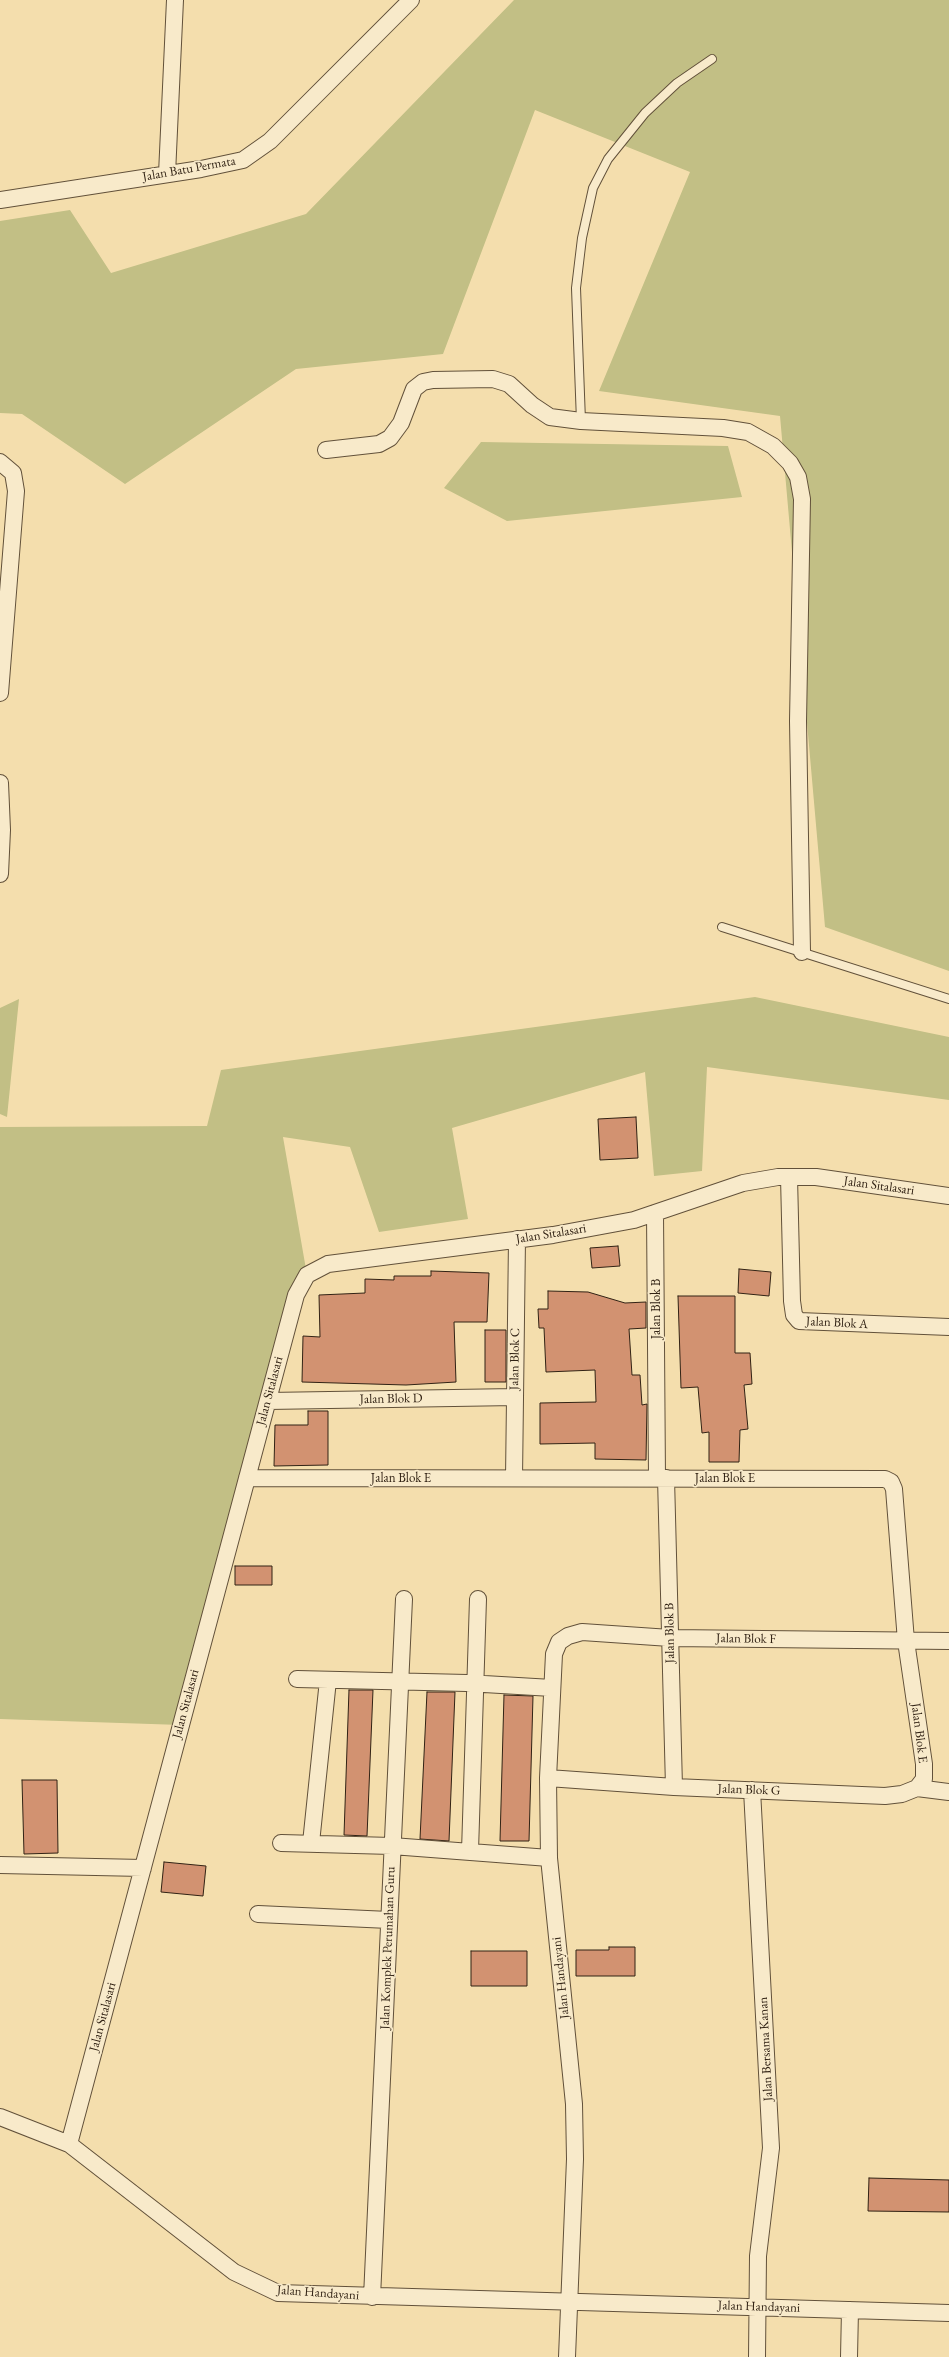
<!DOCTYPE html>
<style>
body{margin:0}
canvas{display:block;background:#f4dead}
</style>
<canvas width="949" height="2357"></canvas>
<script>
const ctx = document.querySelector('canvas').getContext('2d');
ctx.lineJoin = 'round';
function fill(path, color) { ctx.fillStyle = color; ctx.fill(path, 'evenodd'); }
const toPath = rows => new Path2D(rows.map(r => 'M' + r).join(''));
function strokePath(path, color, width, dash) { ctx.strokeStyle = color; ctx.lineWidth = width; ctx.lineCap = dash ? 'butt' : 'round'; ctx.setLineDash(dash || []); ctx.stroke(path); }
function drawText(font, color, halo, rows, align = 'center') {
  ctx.font = font + ' "EB Garamond",serif'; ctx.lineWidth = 3.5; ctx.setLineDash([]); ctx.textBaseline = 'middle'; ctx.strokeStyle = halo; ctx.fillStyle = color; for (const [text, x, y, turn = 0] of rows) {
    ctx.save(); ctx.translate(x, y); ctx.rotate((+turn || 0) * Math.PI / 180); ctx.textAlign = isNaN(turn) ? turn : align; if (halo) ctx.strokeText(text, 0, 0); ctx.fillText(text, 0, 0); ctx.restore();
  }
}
const green = toPath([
 [514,0,949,0,949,971,825,927,780,416,599,391,690,172,535,110,443,354,296,369,125,484,22,414,0,413,0,221,70,210,111,273,306,214],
 [481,442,728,446,742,497,507,521,444,488],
 [755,997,949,1037,949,1100,707,1067,702,1171,654,1176,645,1072,452,1128,468,1219,379,1232,350,1147,283,1137,307,1275,181,1725,0,1719,0,1127,207,1126,221,1070],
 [19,999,7,1117,0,1114,0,1008]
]);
const building = toPath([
 [636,1117,638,1158,600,1160,598,1119,636,1117],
 [618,1246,620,1266,592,1268,590,1248,618,1246],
 [739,1269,771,1272,769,1296,738,1293,739,1269],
 [431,1271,489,1273,487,1322,454,1322,456,1382,406,1385,302,1382,303,1336,320,1337,319,1295,365,1293,365,1279,394,1280,394,1276,431,1276,431,1271],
 [548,1291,588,1292,625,1303,646,1302,646,1328,629,1329,632,1375,640,1375,642,1405,647,1404,646,1460,595,1459,595,1443,540,1444,540,1403,596,1402,595,1370,546,1372,544,1328,539,1328,538,1309,548,1309,548,1291],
 [678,1296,735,1296,735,1353,750,1353,752,1384,744,1385,748,1429,740,1430,739,1462,709,1462,709,1432,702,1433,698,1387,681,1388,678,1296],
 [485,1330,506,1330,506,1382,485,1382,485,1330],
 [308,1411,328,1411,328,1465,274,1466,275,1425,308,1425,308,1411],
 [235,1566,272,1566,272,1585,235,1585,235,1566],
 [349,1690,373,1690,367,1836,344,1835,349,1690],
 [427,1692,455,1692,449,1841,420,1839,427,1692],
 [504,1695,533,1696,529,1841,500,1841,504,1695],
 [22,1780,57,1780,58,1853,24,1854,22,1780],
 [164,1862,206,1866,203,1896,161,1892,164,1862],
 [609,1947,635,1947,635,1976,576,1976,576,1950,609,1950,609,1947],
 [471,1951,527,1951,527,1986,471,1986,471,1951],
 [869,2178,949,2180,949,2212,868,2211,869,2178]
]);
const service = toPath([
 [581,421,576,288,582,238,593,188,608,159,645,113,677,83,712,59],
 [722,927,949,999]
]);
const minor = toPath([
 [167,174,175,0],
 [0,200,201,169,243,160,270,141,411,0],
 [326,450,379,444,390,438,401,423,414,389,423,382,433,380,493,379,509,384,532,405,550,417,581,421,723,428,748,432,773,446,790,463,798,477,802,499,798,721,802,952],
 [0,462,13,473,16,491,0,693],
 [0,783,2,830,0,874],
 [789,1177,792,1301,794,1315,799,1321,949,1327],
 [655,1213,657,1478],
 [268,1401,515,1397],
 [247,1478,885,1479,891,1482,894,1489,906,1641,924,1764,924,1779,917,1788],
 [514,1478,517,1239],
 [666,1478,674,1787],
 [297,1679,467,1683,552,1688],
 [548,1778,674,1787,885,1796,902,1794,917,1788,949,1792],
 [752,1790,771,2148,758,2256,757,2357],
 [281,1843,392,1846,549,1858],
 [311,1843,328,1680],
 [470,1851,478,1599],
 [0,1865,143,1868],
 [258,1914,389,1920],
 [0,2117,69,2144,234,2272,278,2293,949,2313],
 [69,2144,296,1295,307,1275,328,1264,553,1235,634,1220,743,1183,778,1177,816,1177,949,1196],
 [372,2297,404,1599],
 [567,2357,575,2159,574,2104,549,1858,548,1778,554,1654,559,1642,568,1636,582,1632,670,1638,949,1641],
 [849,2357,850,2310]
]);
const streetNames = [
 ["Jalan Batu Permata",189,169,-10],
 ["Jalan Sitalasari",879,1186,8],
 ["Jalan Sitalasari",551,1234,-9],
 ["Jalan Blok B",656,1309,-90],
 ["Jalan Blok A",837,1323,3],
 ["Jalan Blok C",515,1359,-89],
 ["Jalan Sitalasari",270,1391,-75],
 ["Jalan Blok D",391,1399,-1],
 ["Jalan Blok E",401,1478],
 ["Jalan Blok E",725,1478],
 ["Jalan Blok B",670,1633,-91],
 ["Jalan Blok F",746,1639,1],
 ["Jalan Sitalasari",186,1704,-75],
 ["Jalan Blok E",919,1733,83],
 ["Jalan Blok G",749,1790,2],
 ["Jalan Komplek Perumahan Guru",388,1948,-88],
 ["Jalan Handayani",561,1978,-96],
 ["Jalan Sitalasari",103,2017,-75],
 ["Jalan Bersama Kanan",766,2049,-93],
 ["Jalan Handayani",318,2293,4],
 ["Jalan Handayani",759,2307,2]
];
fill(green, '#c2bf85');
fill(building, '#d29271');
strokePath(building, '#312214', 1);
strokePath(service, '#62513a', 10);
strokePath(minor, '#62513a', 18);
strokePath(service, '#f8eaca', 8);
strokePath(minor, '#f8eaca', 16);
drawText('13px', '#312214', '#f8eaca', streetNames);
</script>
